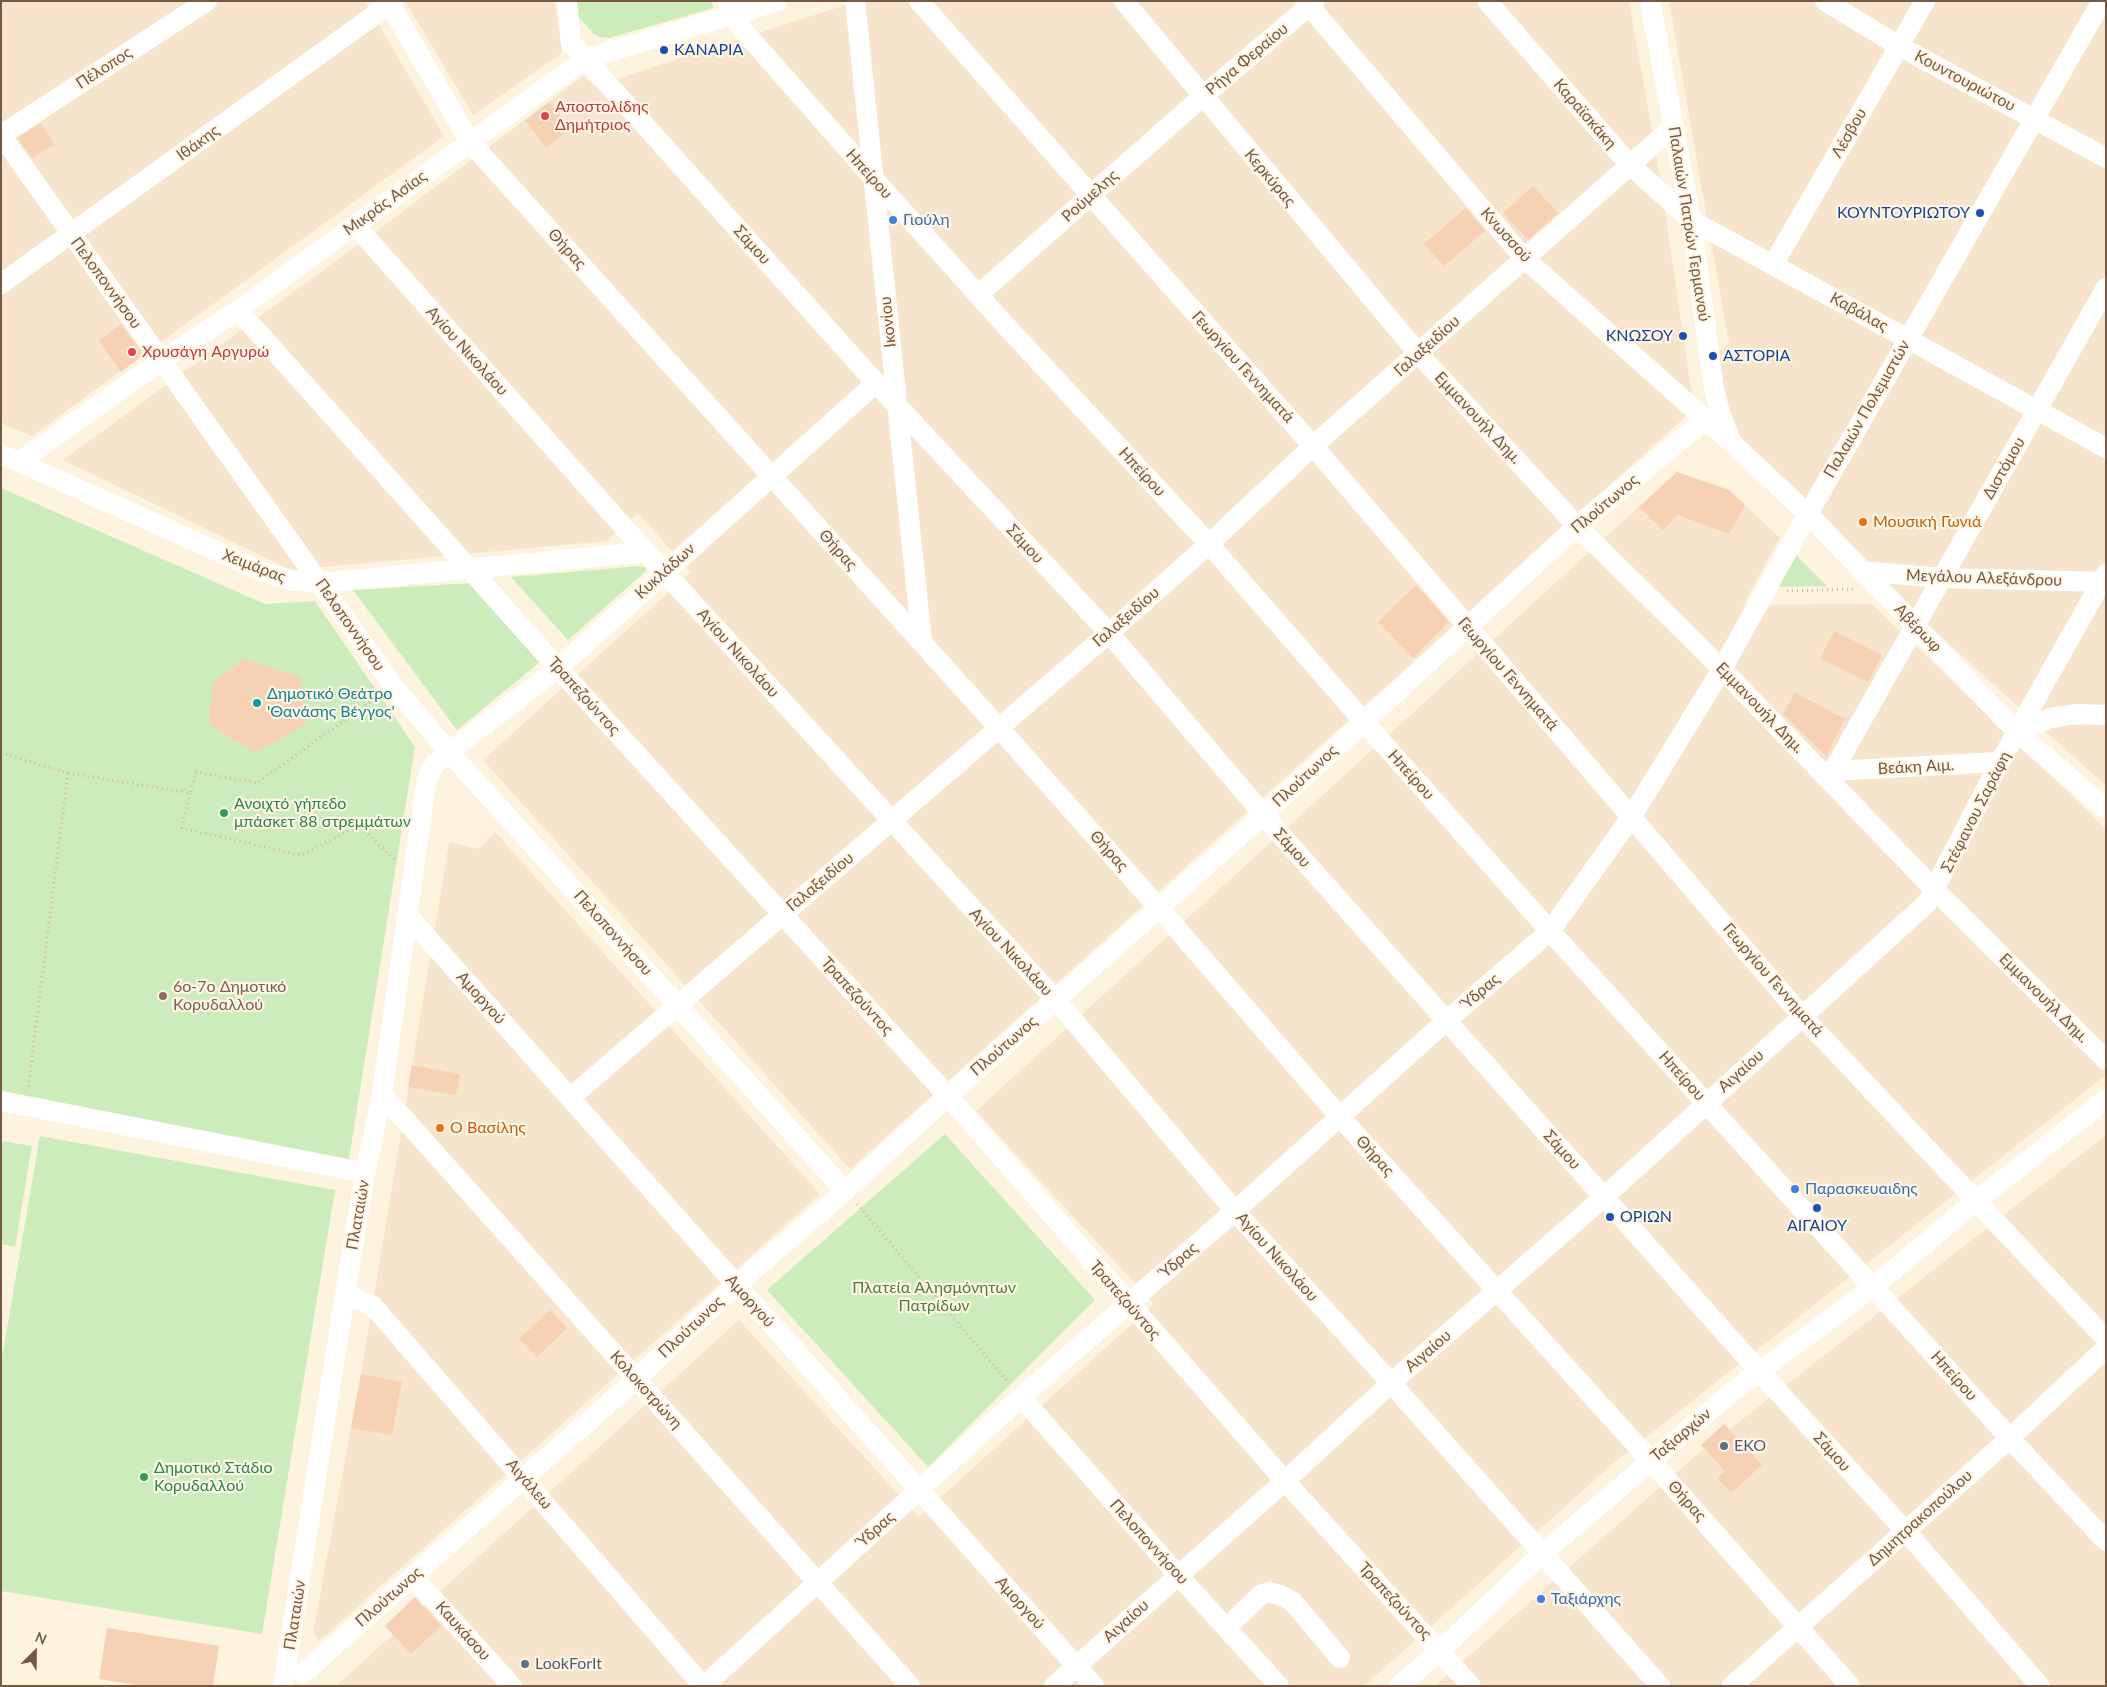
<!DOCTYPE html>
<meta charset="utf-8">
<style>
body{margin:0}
#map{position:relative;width:2107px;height:1687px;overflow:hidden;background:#fef3de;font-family:Lato,sans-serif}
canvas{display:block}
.frame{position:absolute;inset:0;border:2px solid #765944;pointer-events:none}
.north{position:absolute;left:10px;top:1627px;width:50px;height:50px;-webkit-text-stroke:4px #fff6e6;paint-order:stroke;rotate:23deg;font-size:14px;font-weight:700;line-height:20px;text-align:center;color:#765944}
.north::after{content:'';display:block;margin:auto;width:18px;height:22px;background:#765944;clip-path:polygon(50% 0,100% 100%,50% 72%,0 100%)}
</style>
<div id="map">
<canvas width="2107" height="1687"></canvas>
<div class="frame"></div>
<div class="north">N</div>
</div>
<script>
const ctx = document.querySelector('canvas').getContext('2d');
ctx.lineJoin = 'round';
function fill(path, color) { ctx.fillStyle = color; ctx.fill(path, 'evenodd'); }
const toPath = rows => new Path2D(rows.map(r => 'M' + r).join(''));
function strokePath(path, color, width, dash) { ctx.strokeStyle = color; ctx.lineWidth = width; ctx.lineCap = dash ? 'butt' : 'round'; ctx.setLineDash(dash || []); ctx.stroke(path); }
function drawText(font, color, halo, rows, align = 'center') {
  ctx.font = font + ' Lato,sans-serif'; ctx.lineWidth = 4.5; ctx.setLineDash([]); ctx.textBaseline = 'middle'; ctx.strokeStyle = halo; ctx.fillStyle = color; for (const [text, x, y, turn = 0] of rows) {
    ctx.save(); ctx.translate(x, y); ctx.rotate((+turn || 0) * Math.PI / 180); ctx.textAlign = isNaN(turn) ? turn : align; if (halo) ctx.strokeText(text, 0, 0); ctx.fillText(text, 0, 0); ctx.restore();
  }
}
const residential = toPath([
 [1,1,365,1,444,136,32,436,1,423],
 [405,1,555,1,562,53,473,115],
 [858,1,1629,1,1659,171,1694,409,850,1169,483,760,691,572,638,513,607,541,291,570,63,460,377,231,583,76,594,86],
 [1669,1,2106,1,2106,786,1750,464,1726,435,1713,356,1729,344],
 [1677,472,1729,490,1780,538,1743,605,1872,604,2106,829,2106,1075,1616,1461,1364,1686,336,1686,739,1320,919,1517,1154,1304,976,1111],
 [495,832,820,1194,319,1641,313,1633,361,1374,449,842,479,849],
 [2106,1135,2106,1686,1435,1686,1693,1458]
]);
const green = toPath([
 [574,1,711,1,713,8,609,38,600,37,594,34,577,16],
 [1,488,265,604,315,601,415,747,349,1159,1,1091],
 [1793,552,1827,586,1773,587],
 [639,566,645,567,646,571,568,640,511,577],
 [472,583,540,662,457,730,353,590],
 [945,1134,1095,1300,928,1467,767,1290],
 [40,1136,335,1190,262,1634,1,1591,1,1363],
 [1,1141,32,1146,15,1247,1,1244]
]);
const building = toPath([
 [549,102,570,129,546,148,525,121],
 [41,123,54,144,32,158,18,138],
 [1533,186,1558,213,1528,240,1503,213],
 [1466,208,1485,231,1444,266,1424,244],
 [121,324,143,355,121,372,99,341],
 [1677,472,1729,490,1745,505,1729,534,1678,515,1663,530,1639,507],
 [1416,585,1449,622,1413,658,1378,622],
 [1834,631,1882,655,1868,682,1820,658],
 [244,659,300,676,306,724,255,753,209,724,213,682],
 [1795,693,1845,719,1826,756,1783,714],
 [412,1065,460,1074,456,1095,408,1087],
 [550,1310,567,1328,537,1357,519,1339],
 [361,1374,402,1382,392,1435,351,1428],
 [1724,1424,1762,1465,1731,1493,1717,1478,1725,1471,1701,1445],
 [415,1597,441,1626,411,1654,385,1626],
 [107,1628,219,1646,213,1686,142,1686,99,1679]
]);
const path = toPath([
 [1787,591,1853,589],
 [1,753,68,773,28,1088],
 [68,773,190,793,196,772,257,783,378,696],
 [190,793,182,828,301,855,359,826,395,860],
 [857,1204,1008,1382]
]);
const minor = toPath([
 [388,1,470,142,999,728,1158,907,1340,1117,1650,1460,1850,1686],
 [567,1,571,43,876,383,1109,633,1281,835,1758,1370,1910,1536,2040,1686],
 [727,1,732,15,742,29,874,179,1007,327,1209,544,1364,722,1550,931,2016,1445,2106,1541],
 [855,1,922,642],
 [919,1,1313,446,1802,1016,2106,1339],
 [1124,1,1418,353,1577,526,1722,669,1935,890,2106,1060],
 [1305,1,1524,258,1733,444,1808,514,2018,733,2106,809],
 [1487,1,1629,164,1691,220,2106,448],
 [1650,1,1691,220,1714,389,1720,413,1731,440],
 [1825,1,1899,46,2106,158],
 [1,135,393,686,449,752,845,1191],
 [1,135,207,1],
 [355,225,646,552,1056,1000,1235,1211,1391,1383,1660,1686],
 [1773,265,1925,1],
 [1,284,394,1],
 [978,295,1202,97,1315,1],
 [238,310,558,668,948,1096,1285,1481,1471,1686],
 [1,454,263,572,291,580,320,583,646,552],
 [19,462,162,360,238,310,585,59,778,1],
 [1862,571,1941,578,2106,582],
 [2018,733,2050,718,2077,714,2106,715],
 [1832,771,2000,762],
 [1829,778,2106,288],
 [407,915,1094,1686],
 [382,1094,910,1686],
 [570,1098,1109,633,1209,544,1313,446,1674,126],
 [1,1101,365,1173],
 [345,1294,373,1306,703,1686],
 [1021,1397,1178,1575,1279,1686],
 [413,1577,512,1686],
 [1226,1628,1262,1594,1269,1592,1280,1595,1293,1602,1340,1658],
 [303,1673,636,1379,736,1285,845,1191,948,1096,1263,815,1577,526,1705,420],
 [283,1686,345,1294,365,1173,382,1094,426,783,430,772,436,763,449,752,558,668,876,383],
 [704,1686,1021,1397,1235,1211,1446,1021,1550,931,1632,816,1722,669,1808,514,2102,1],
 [1054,1686,1285,1481,1391,1383,1604,1197,1927,903,2000,762,2106,574],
 [1399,1686,1440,1651,1542,1554,1733,1391,1873,1287,1976,1201,2106,1099],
 [1732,1686,2010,1438,2106,1348]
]);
const markers = [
 [664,50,5,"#1a4fb4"],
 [545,116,5,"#e0444e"],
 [1980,213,5,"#1a4fb4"],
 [893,220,5,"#3f7fe0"],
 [1683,336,5,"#1a4fb4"],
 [132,352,5,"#e0444e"],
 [1713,356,5,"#1a4fb4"],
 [1863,522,5,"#e8710a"],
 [257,703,5,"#0f9aa8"],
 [224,813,5,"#2e9e5b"],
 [163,996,5,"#8d6e63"],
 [440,1128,5,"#e8710a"],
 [1795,1189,5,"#3f7fe0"],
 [1817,1208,5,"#1a4fb4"],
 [1610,1217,5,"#1a4fb4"],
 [1724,1446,5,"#5c6f8a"],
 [144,1477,5,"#2e9e5b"],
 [1541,1599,5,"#3f7fe0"],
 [525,1664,5,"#5c6f8a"]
];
const transitNames = [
 ["ΚΑΝΑΡΙΑ",674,50],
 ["ΚΟΥΝΤΟΥΡΙΩΤΟΥ",1970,213,"right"],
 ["ΚΝΩΣΟΥ",1673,336,"right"],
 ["ΑΣΤΟΡΙΑ",1723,356],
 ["ΟΡΙΩΝ",1620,1217],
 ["ΑΙΓΑΙΟΥ",1817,1226,"center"]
];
const streetNames = [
 ["Ρήγα Φεραίου",1247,59,-40],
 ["Πέλοπος",104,68,-33],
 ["Κουντουριώτου",1965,81,28],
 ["Καραϊσκάκη",1585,114,49],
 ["Λέσβου",1849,133,-60],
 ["Ιθάκης",198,143,-36],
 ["Ηπείρου",869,174,48],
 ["Κερκύρας",1270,178,50],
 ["Ρούμελης",1090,196,-42],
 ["Μικράς Ασίας",385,203,-36],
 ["Παλαιών Πατρών Γερμανού",1689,224,81],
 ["Κνωσσού",1506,235,48],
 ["Σάμου",752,245,48],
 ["Θήρας",567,249,48],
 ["Πελοποννήσου",106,283,54],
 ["Καβάλας",1859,312,29],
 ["Ικονίου",888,322,-96],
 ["Γαλαξειδίου",1427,346,-42],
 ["Αγίου Νικολάου",467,351,48],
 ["Γεωργίου Γεννηματά",1243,367,48],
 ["Παλαιών Πολεμιστών",1867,409,-60],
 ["Εμμανουήλ Δημ.",1478,418,47],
 ["Διστόμου",2004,468,-60],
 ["Ηπείρου",1142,472,47],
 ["Πλούτωνος",1605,504,-40],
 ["Σάμου",1025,544,47],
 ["Θήρας",838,550,48],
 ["Χειμάρας",254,566,21],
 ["Κυκλάδων",665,571,-42],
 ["Μεγάλου Αλεξάνδρου",1984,578,2],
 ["Γαλαξειδίου",1126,617,-41],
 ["Πελοποννήσου",350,625,55],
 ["Αβέρωφ",1918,628,46],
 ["Αγίου Νικολάου",738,653,48],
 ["Γεωργίου Γεννηματά",1508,674,49],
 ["Τραπεζούντος",584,696,48],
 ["Εμμανουήλ Δημ.",1760,708,46],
 ["Βεάκη Αιμ.",1916,767,-3],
 ["Ηπείρου",1411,775,48],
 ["Πλούτωνος",1305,776,-43],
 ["Στέφανου Σαράφη",1976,812,-63],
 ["Σάμου",1292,848,48],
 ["Θήρας",1109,851,48],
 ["Γαλαξειδίου",820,882,-40],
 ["Πελοποννήσου",613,933,48],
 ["Αγίου Νικολάου",1011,952,47],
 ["Γεωργίου Γεννηματά",1773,980,49],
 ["Ύδρας",1481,991,-41],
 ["Τραπεζούντος",857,996,48],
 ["Αμοργού",481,998,48],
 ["Εμμανουήλ Δημ.",2044,998,45],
 ["Πλούτωνος",1004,1046,-41],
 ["Αιγαίου",1741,1071,-42],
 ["Ηπείρου",1682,1076,48],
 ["Σάμου",1562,1150,48],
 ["Θήρας",1375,1156,48],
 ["Πλαταιών",358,1215,-80],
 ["Αγίου Νικολάου",1277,1257,48],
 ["Ύδρας",1179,1260,-41],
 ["Τραπεζούντος",1125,1300,49],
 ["Αμοργού",750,1301,48],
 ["Πλούτωνος",691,1327,-43],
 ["Αιγαίου",1428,1351,-41],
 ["Ηπείρου",1954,1376,48],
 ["Κολοκοτρώνη",646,1390,48],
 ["Ταξιαρχών",1681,1435,-40],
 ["Σάμου",1832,1452,48],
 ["Αιγάλεω",529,1484,49],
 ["Θήρας",1687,1501,48],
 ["Δημητρακοπούλου",1920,1518,-42],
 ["Ύδρας",876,1529,-42],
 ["Πελοποννήσου",1149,1542,48],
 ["Πλούτωνος",389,1597,-41],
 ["Τραπεζούντος",1395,1601,47],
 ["Αμοργού",1020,1603,48],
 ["Πλαταιών",295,1615,-81],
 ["Αιγαίου",1126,1621,-42],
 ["Καυκάσου",463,1631,48]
];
const healthNames = [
 ["Αποστολίδης",555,107],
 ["Δημήτριος",555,125],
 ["Χρυσάγη Αργυρώ",142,352]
];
const shopNames = [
 ["Γιούλη",903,220],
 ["Παρασκευαιδης",1805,1189],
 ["Ταξιάρχης",1551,1599]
];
const foodNames = [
 ["Μουσική Γωνιά",1873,522],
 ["Ο Βασίλης",450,1128]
];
const cultureNames = [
 ["Δημοτικό Θεάτρο",267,694],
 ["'Θανάσης Βέγγος'",267,712]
];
const leisureNames = [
 ["Ανοιχτό γήπεδο",234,804],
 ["μπάσκετ 88 στρεμμάτων",234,822],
 ["Δημοτικό Στάδιο",154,1468],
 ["Κορυδαλλού",154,1486]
];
const educationNames = [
 ["6ο-7ο Δημοτικό",173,987],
 ["Κορυδαλλού",173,1005]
];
const parkNames = [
 ["Πλατεία Αλησμόνητων",934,1288],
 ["Πατρίδων",934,1306]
];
const serviceNames = [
 ["EKO",1734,1446],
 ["LookForIt",535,1664]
];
fill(residential, '#f6e5cc');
fill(green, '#cdecbc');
fill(building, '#f6d1b3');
strokePath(path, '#dab597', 3, [1, 4]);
strokePath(minor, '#fff', 20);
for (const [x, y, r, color] of markers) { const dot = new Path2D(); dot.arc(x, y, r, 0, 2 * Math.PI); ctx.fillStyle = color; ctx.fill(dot); strokePath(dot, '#fff6e6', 2); }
drawText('16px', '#164399', '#fff6e6', transitNames, 'left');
drawText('16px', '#765944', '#fff6e6', streetNames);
drawText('16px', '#be3a42', '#fff6e6', healthNames, 'left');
drawText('16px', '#366cbe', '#fff6e6', shopNames, 'left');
drawText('16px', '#c56008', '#fff6e6', foodNames, 'left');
drawText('16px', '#0d838f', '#fff6e6', cultureNames, 'left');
drawText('16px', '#27864d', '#fff6e6', leisureNames, 'left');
drawText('16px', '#785e54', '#fff6e6', educationNames, 'left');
drawText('16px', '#4c7d3b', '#fff6e6', parkNames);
drawText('16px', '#4e5e75', '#fff6e6', serviceNames, 'left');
</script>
